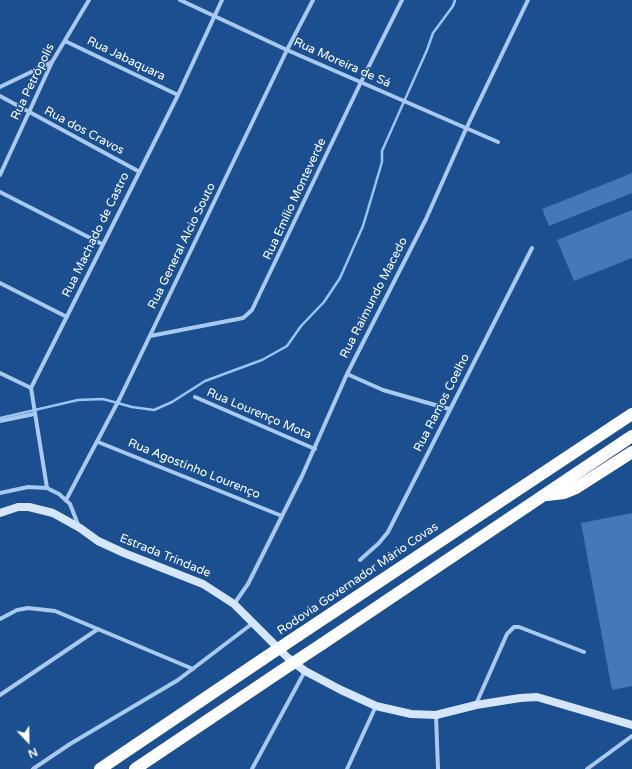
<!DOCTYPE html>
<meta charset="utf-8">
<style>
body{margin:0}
#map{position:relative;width:632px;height:769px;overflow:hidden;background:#1b4f8f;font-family:"Varela Round",sans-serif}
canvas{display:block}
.north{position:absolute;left:8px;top:721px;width:40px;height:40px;-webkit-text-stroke:3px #1b4f8f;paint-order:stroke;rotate:158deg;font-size:11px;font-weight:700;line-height:16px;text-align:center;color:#fff}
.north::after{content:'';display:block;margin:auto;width:14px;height:18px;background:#fff;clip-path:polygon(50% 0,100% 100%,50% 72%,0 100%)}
</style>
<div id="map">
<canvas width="632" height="769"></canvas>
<div class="north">N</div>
</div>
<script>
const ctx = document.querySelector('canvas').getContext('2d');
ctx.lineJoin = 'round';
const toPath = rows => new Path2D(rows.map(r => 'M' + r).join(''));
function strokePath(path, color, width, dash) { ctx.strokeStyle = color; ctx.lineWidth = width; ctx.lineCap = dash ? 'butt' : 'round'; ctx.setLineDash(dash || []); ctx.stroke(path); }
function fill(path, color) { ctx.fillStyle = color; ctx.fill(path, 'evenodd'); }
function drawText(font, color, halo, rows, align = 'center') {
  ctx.font = font + ' "Varela Round",sans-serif'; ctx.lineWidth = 3; ctx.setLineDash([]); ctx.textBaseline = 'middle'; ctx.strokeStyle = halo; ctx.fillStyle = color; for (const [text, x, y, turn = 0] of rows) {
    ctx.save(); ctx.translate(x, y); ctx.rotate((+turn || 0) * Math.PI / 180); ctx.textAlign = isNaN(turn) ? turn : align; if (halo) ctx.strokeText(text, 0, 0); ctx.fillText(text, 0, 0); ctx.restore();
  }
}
const stream = toPath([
 [0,418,78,400,103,399,132,407,154,410,172,402,205,381,262,360,287,346,301,326,324,302,340,278,363,226,382,162,382,151,427,50,433,33,453,6,455,0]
]);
const building = toPath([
 [632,173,632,193,549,226,542,209],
 [632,210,632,258,574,281,557,240],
 [632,513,632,686,612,690,581,523]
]);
const street = toPath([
 [180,0,287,50,498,142],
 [65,41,178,95],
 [0,87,52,62],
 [0,96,138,171],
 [0,175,52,62,89,0],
 [0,192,102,244],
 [0,283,67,317],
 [150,336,243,318,252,310,361,82,402,0],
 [0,373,31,388],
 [347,374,383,390,449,409],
 [195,397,315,449],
 [0,421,34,414],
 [98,442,282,516],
 [47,488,31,388,178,95,222,0],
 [0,493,28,487,47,488,59,494,70,504,79,527],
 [66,500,120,398,287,50,313,0],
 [360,560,379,543,388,532,532,248],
 [234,604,248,584,302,476,347,374,426,219,466,129,528,0],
 [0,619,17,610,28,608,55,611,193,669],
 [0,695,98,629],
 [476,704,507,634,514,627,519,627,584,652],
 [436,715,438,769],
 [33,769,70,744,178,680,253,623],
 [252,769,305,671],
 [347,769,376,706],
 [587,769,632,736]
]);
const secondary = toPath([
 [0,513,18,507,29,507,53,513,80,528,98,541,124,553,203,584,234,604,288,658,305,671,341,690,376,706,411,714,436,715,476,705,520,698,537,697,632,725]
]);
const highway = toPath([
 [547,495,564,493,576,488,632,452],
 [299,635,632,414],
 [322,644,632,436],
 [100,769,263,659],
 [135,769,281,671]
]);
const highwayBridge = toPath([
 [263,659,299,635],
 [281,671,322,644]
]);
const streetNames = [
 ["Rua Jabaquara",126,59,26],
 ["Rua Moreira de Sá",342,63,24],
 ["Rua Petrópolis",33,82,-64],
 ["Rua dos Cravos",84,131,28],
 ["Rua Emílio Monteverde",295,199,-65],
 ["Rua Machado de Castro",96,235,-64],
 ["Rua General Alcio Souto",182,246,-64],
 ["Rua Raimundo Macedo",374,298,-63],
 ["Rua Ramos Coelho",442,403,-63],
 ["Rua Lourenço Mota",259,414,23],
 ["Rua Agostinho Lourenço",194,469,22],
 ["Estrada Trindade",165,556,22],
 ["Rodovia Governador Mário Covas",358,579,-34]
];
strokePath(stream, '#9cc4f0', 2.5);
fill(building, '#4478b7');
strokePath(street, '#a9c9ee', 4);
strokePath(secondary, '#d6e6fa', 8);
strokePath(highway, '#fff', 12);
strokePath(highwayBridge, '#fff', 12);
drawText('12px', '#fff', '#1b4f8f', streetNames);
</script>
